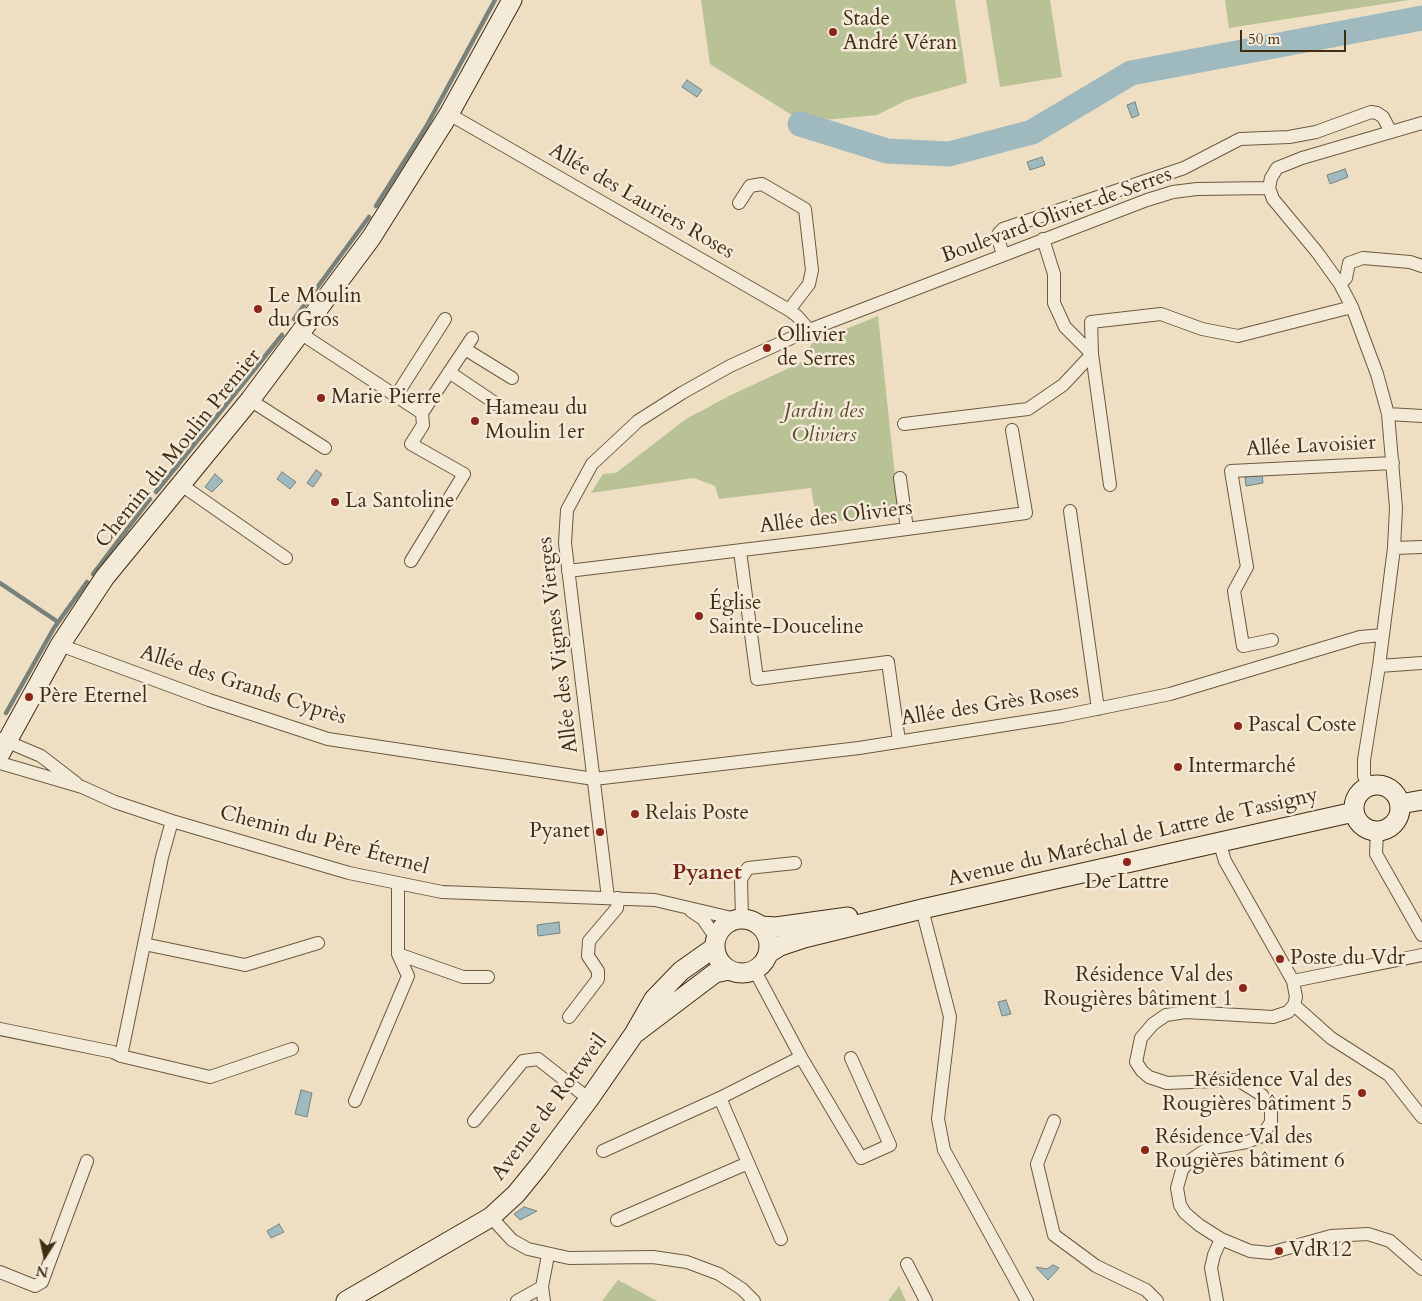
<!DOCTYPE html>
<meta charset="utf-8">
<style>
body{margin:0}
#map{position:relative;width:1422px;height:1301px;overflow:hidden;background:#eedfc3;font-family:Cardo,serif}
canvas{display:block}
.north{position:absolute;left:20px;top:1231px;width:50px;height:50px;-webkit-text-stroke:4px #f4ead8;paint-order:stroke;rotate:190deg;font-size:14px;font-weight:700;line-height:20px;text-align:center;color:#412d12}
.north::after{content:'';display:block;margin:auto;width:18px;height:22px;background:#412d12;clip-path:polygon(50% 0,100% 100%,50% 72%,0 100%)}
.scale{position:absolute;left:1240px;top:30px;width:106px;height:22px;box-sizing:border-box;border:2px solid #412d12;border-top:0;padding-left:6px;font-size:15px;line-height:18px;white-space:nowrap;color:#412d12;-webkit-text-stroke:4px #f4ead8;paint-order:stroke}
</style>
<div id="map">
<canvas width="1422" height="1301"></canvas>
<div class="north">N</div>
<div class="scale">50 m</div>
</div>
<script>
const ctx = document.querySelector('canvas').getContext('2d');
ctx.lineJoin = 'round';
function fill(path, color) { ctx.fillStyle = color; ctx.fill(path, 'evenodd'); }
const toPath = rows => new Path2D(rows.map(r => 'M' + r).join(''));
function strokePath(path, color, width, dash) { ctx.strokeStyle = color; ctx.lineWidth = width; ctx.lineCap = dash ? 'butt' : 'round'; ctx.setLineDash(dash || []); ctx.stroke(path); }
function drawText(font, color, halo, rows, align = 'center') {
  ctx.font = font + ' Cardo,serif'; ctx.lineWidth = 5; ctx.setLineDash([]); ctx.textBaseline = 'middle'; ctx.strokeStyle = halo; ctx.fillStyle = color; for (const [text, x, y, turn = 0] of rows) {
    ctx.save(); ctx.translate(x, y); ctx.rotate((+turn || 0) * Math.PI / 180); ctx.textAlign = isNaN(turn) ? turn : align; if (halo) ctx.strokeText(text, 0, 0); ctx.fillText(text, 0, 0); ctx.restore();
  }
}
const green = toPath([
 [701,0,955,0,967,83,907,100,877,115,803,122,710,64],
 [986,0,1050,0,1062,77,1000,87],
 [1225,0,1409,0,1229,28],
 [878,316,899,513,817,524,811,488,719,499,715,486,694,478,591,493,603,474,616,473,686,419,731,395,802,362,812,343],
 [618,1280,657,1301,602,1301],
 [899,1286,906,1301,888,1301]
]);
const water = toPath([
 [687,80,702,90,697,97,682,87,687,80],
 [1135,102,1139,115,1132,118,1127,105,1135,102],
 [1042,157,1045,165,1030,170,1027,162,1042,157],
 [1345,169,1348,177,1330,184,1327,175,1345,169],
 [316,470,322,474,313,487,307,483,316,470],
 [282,472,296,482,290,489,277,479,282,472],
 [215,474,223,481,212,492,205,487,215,474],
 [1262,475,1263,483,1246,486,1245,477,1262,475],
 [559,922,560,933,538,936,537,925,559,922],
 [1006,1000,1011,1014,1002,1016,998,1002,1006,1000],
 [301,1090,312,1093,307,1117,295,1114,301,1090],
 [524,1207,537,1211,520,1220,514,1214,524,1207],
 [279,1224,284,1232,271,1238,267,1231,279,1224],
 [1053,1265,1059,1268,1048,1280,1036,1267,1047,1269,1053,1265]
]);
const stream = toPath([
 [376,206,426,127,495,0],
 [294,319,369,217],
 [156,492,282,335],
 [93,574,150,499],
 [0,583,58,622],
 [6,713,54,628,87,582]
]);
const river = toPath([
 [800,124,887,151,949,154,1032,132,1131,73,1422,18]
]);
const minor = toPath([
 [449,114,789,310,797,316,809,330],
 [1269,188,1273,199,1317,252,1340,284,1352,307,1377,374,1388,414,1396,508,1394,548,1379,666,1364,760,1364,776,1369,786],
 [1269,188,1271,178,1277,168,1302,158,1422,123],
 [739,203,750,186,762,184,805,209,812,270,809,284,789,310],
 [1043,239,1054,274,1054,303,1065,327,1092,354,1091,322,1161,314,1202,329,1238,336,1352,307],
 [1003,254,998,239,999,233,1003,229,1184,168,1240,139,1289,137,1316,132,1371,112,1377,113,1383,117,1391,132],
 [1340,284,1346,278,1349,263,1363,258,1410,262,1422,266],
 [300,333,422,413,423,425,411,444,464,474,411,561],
 [465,349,512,378],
 [1092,354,1110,485],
 [449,372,498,405],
 [396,396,445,319],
 [250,400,325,448],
 [422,413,472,338],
 [1388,414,1422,416],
 [904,424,1028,409,1063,385,1092,354],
 [900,478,907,529],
 [180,484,286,558],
 [1070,511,1098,709],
 [1394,548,1422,547],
 [740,551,757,679,888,662,899,741],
 [568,571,825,540,1026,513,1012,430],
 [1272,640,1243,646,1234,591,1247,567,1231,471,1393,463],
 [60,645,209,700,328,739,594,779,859,748,1062,716,1170,694,1360,637,1383,635],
 [1379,666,1422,663],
 [1,739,41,756,76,783],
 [0,763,82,787,115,802,172,821,349,873,442,892,655,900,736,919],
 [1377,831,1376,854,1422,935],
 [1219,841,1225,861,1293,981,1296,997,1294,1005,1288,1012,1273,1017,1186,1012,1166,1015,1153,1024,1141,1038,1136,1062,1142,1071,1149,1077,1167,1083,1238,1080,1262,1095,1271,1111,1271,1122,1262,1136,1247,1142,1207,1149,1188,1162,1182,1170,1177,1188,1180,1205,1185,1213,1199,1225,1221,1239,1250,1251,1270,1253,1331,1236,1368,1234,1390,1241,1422,1269],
 [608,898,565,543,567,510,592,464,638,421,682,393,730,366,809,330,1147,200,1173,192,1197,189,1269,188],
 [922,909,950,1017,938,1119,944,1150,1027,1301],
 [691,911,703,919,716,938],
 [742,919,741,879,748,868,795,863],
 [144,944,245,965,318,943],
 [398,954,463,977,488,977],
 [755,971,801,1057,861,1158,890,1145,851,1058],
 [1293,981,1422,955],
 [1294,1005,1331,1038,1389,1075,1422,1117],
 [569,1017,598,979,598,971,588,956,589,941,617,908,618,898],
 [0,1029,113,1052,121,1056,210,1077,292,1049],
 [121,1056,162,857,172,821],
 [720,1098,781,1239],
 [355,1101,408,976,398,954,398,883],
 [474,1121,523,1061,538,1059,589,1099],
 [1054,1121,1037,1164,1054,1235,1096,1266,1146,1290,1157,1301],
 [603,1151,720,1098,801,1057],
 [491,1217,512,1240,528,1249,569,1258,653,1257,687,1262,719,1274,742,1289,754,1301],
 [617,1220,748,1163],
 [907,1264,926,1301],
 [0,1272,35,1286,42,1282,87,1161],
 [542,1287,548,1255],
 [517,1301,542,1287,544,1301],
 [1217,1301,1211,1268,1214,1255,1221,1239]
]);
const secondary = toPath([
 [0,754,60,645,105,577,250,400,371,238,449,114,512,0],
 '1354 808a23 23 0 1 1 46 0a23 23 0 1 1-46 0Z',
 [1400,804,1422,800],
 '715 946a27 27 0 1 1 54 0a27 27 0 1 1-54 0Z',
 [761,926,776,927,848,917],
 [769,953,780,946,804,938,922,909,1354,812],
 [637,1032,715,973,729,970],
 [346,1301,491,1217,516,1194,538,1167,589,1099,634,1034,654,999,681,971,715,947]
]);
const markers = [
 [833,32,5,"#8f2418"],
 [258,309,5,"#8f2418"],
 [767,348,5,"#8f2418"],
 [321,398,5,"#8f2418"],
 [475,421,5,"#8f2418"],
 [335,502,5,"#8f2418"],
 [699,616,5,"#8f2418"],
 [29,697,5,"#8f2418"],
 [1238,726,5,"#8f2418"],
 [1178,767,5,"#8f2418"],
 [635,814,5,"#8f2418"],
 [600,832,5,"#8f2418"],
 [1127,862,5,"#8f2418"],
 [1280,959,5,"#8f2418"],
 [1243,988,5,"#8f2418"],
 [1362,1093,5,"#8f2418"],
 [1145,1150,5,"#8f2418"],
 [1279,1251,5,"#8f2418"]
];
const poiNames = [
 ["Stade",843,20],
 ["André Véran",843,44],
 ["Le Moulin",268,297],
 ["du Gros",268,321],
 ["Ollivier",777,336],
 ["de Serres",777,360],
 ["Marie Pierre",331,398],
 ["Hameau du",485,409],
 ["Moulin 1er",485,433],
 ["La Santoline",345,502],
 ["Église",709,604],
 ["Sainte-Douceline",709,628],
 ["Père Eternel",39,697],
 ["Pascal Coste",1248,726],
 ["Intermarché",1188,767],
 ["Relais Poste",645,814],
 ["Pyanet",590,832,"right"],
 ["De Lattre",1127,883,"center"],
 ["Poste du Vdr",1290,959],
 ["Résidence Val des",1233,976,"right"],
 ["Rougières bâtiment 1",1233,1000,"right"],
 ["Résidence Val des",1352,1081,"right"],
 ["Rougières bâtiment 5",1352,1105,"right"],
 ["Résidence Val des",1155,1138],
 ["Rougières bâtiment 6",1155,1162],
 ["VdR12",1289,1251]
];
const streetNames = [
 ["Allée des Lauriers Roses",641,202,30],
 ["Boulevard Olivier de Serres",1057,216,-20],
 ["Allée Lavoisier",1311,447,-3],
 ["Chemin du Moulin Premier",179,449,-51],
 ["Allée des Oliviers",836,518,-7],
 ["Allée des Vignes Vierges",559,645,-97],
 ["Allée des Grands Cyprès",243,686,18],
 ["Allée des Grès Roses",990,706,-9],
 ["Avenue du Maréchal de Lattre de Tassigny",1133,838,-13],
 ["Chemin du Père Éternel",324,841,15],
 ["Avenue de Rottweil",550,1108,-53]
];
const parkNames = [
 ["Jardin des",824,412],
 ["Oliviers",824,436]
];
const neighbourhoodNames = [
 ["Pyanet",707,874]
];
fill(green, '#b9c294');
fill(water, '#9fbabf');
strokePath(water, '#79827a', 1);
strokePath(stream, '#79827a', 4.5);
strokePath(river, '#9fbabf', 25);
strokePath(minor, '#6c5a3e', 14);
strokePath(secondary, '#412d12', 21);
strokePath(minor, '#f4ead8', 12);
strokePath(secondary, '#f4ead8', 19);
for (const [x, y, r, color] of markers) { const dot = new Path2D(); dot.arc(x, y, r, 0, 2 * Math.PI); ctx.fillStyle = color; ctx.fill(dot); strokePath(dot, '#f4ead8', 2); }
drawText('21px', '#412d12', '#f4ead8', poiNames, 'left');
drawText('21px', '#412d12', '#f4ead8', streetNames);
drawText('italic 21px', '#594b2c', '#f4ead8', parkNames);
drawText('bold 22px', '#7a1f14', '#f4ead8', neighbourhoodNames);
</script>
